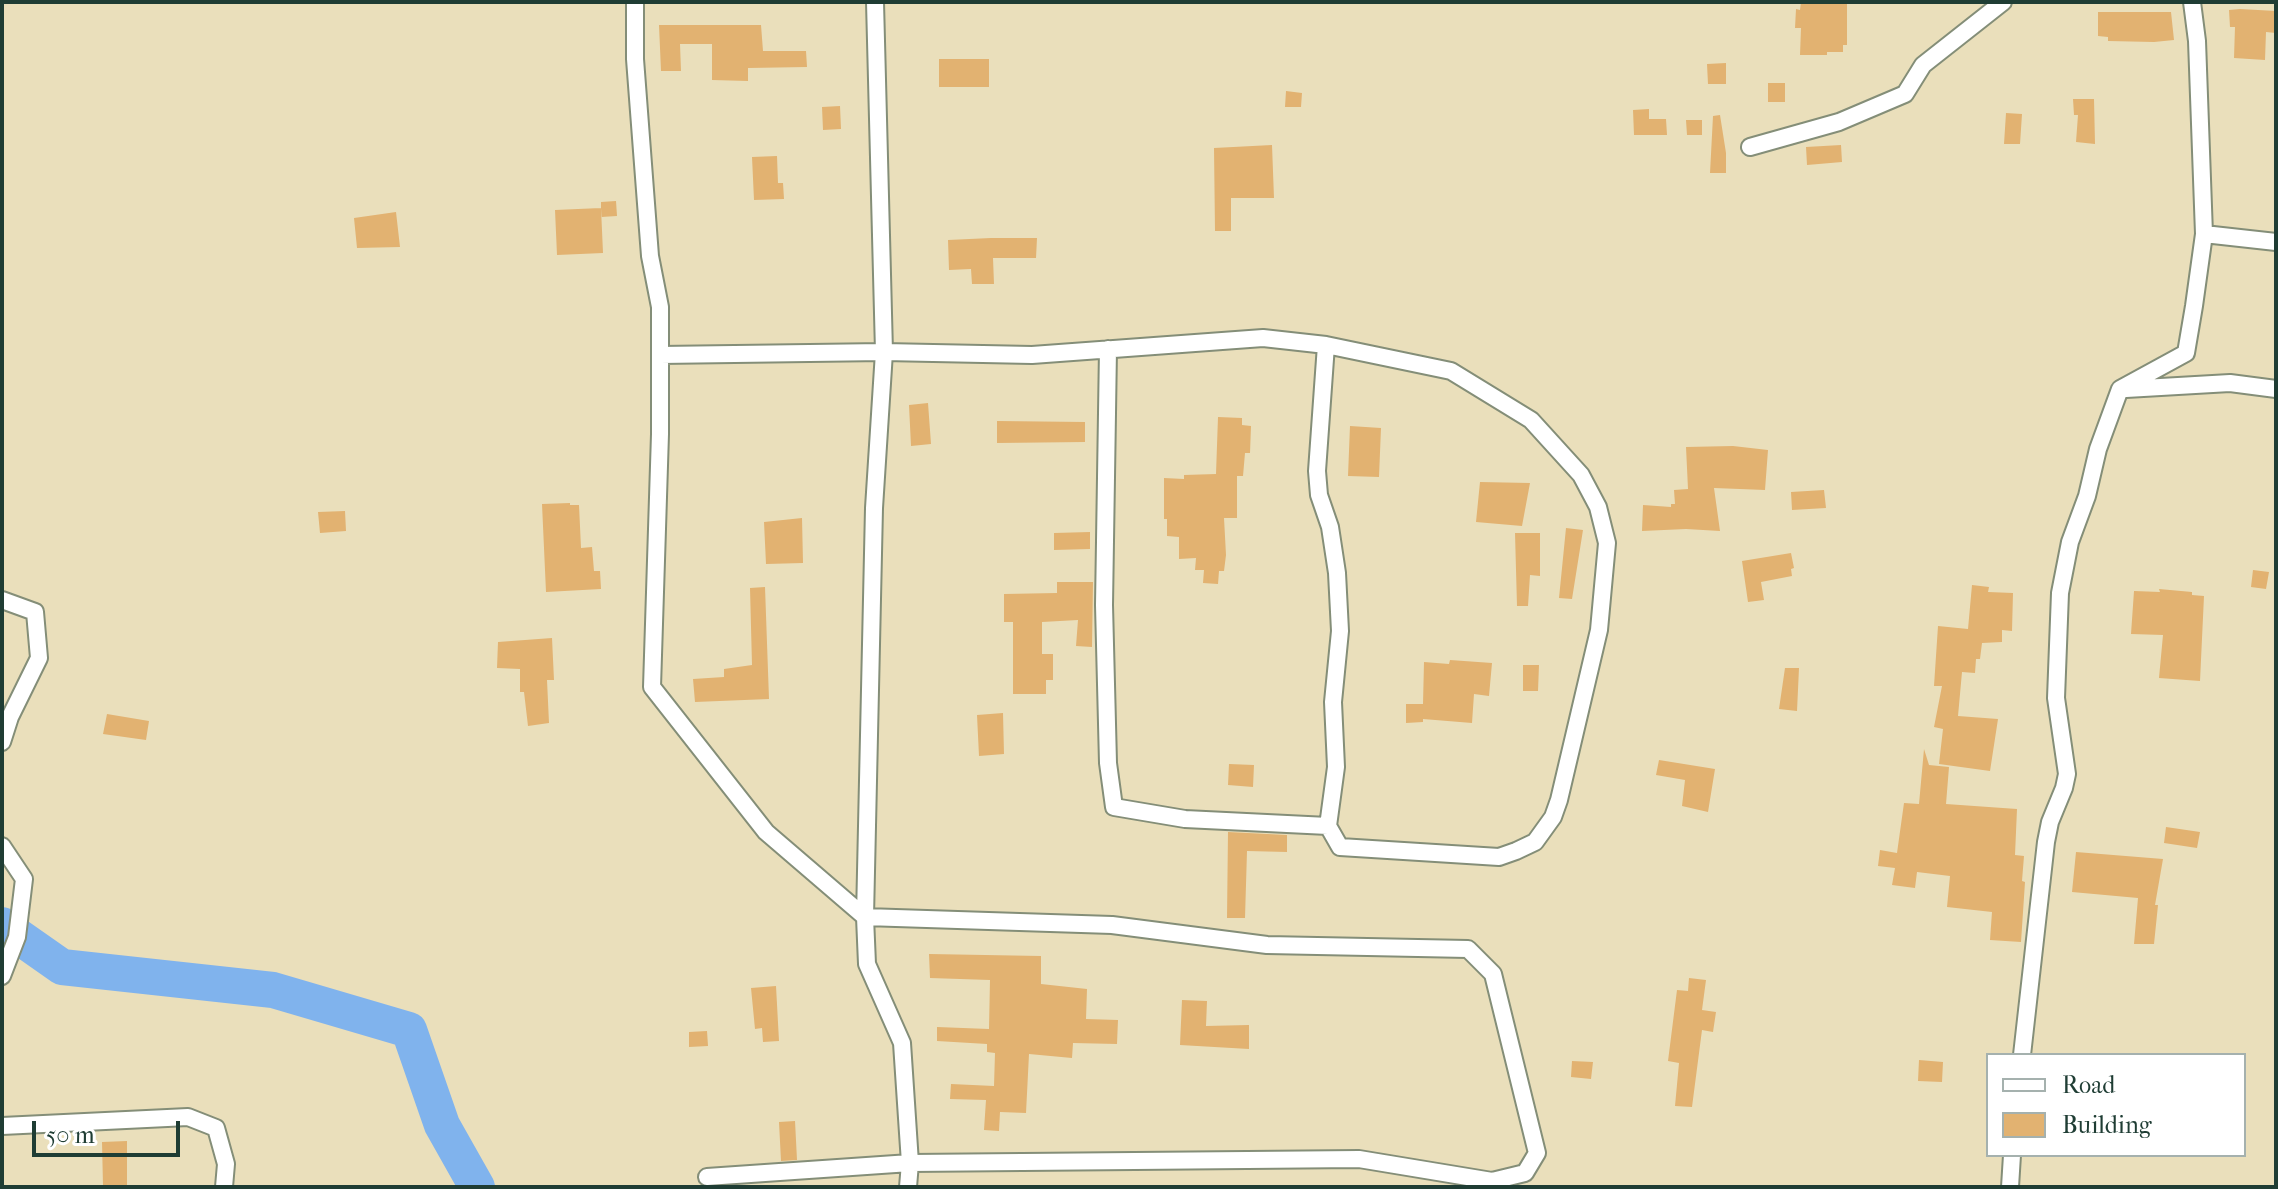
<!DOCTYPE html>
<style>
body{margin:0}
#map{position:relative;width:2278px;height:1189px;overflow:hidden;background:#eadfbb;font-family:"IM FELL French Canon",serif}
canvas{display:block}
.frame{position:absolute;inset:0;border:4px solid #1f3d34;pointer-events:none}
.legend{position:absolute;left:1986px;top:1053px;width:260px;height:104px;box-sizing:border-box;background:#fff;border:2px solid #a5b1ae;margin:0;padding:10px 14px;list-style:none;font-size:24px;color:#1f3d34}
.legend li{display:flex;align-items:center;gap:16px;height:40px}
.legend b{width:40px;border:2px solid #a5b1ae}
.scale{position:absolute;left:32px;top:1121px;width:148px;height:36px;box-sizing:border-box;border:4px solid #1f3d34;border-top:0;padding-left:10px;font-size:24px;line-height:28px;white-space:nowrap;color:#1f3d34;-webkit-text-stroke:6px #fff;paint-order:stroke}
</style>
<div id="map">
<canvas width="2278" height="1189"></canvas>
<div class="frame"></div>
<ul class="legend">
<li><b style="height:10px;background:#fff"></b>Road</li>
<li><b style="height:22px;background:#e2b271"></b>Building</li>
</ul>
<div class="scale">50 m</div>
</div>
<script>
const ctx = document.querySelector('canvas').getContext('2d');
ctx.lineJoin = 'round';
const toPath = rows => new Path2D(rows.map(r => 'M' + r).join(''));
function strokePath(path, color, width, dash) { ctx.strokeStyle = color; ctx.lineWidth = width; ctx.lineCap = dash ? 'butt' : 'round'; ctx.setLineDash(dash || []); ctx.stroke(path); }
function fill(path, color) { ctx.fillStyle = color; ctx.fill(path, 'evenodd'); }
const river = toPath([
 [2,925,62,967,273,990,409,1030,442,1125,477,1187]
]);
const building = toPath([
 [1801,2,1847,2,1847,45,1843,45,1843,52,1827,52,1827,55,1800,55,1801,28,1795,28,1796,9,1800,10],
 [2240,9,2276,11,2276,33,2266,32,2265,60,2234,58,2235,27,2230,27,2229,10],
 [2098,12,2171,12,2174,40,2154,42,2108,41,2108,37,2098,36],
 [659,25,761,25,763,51,806,51,807,67,748,68,748,81,712,80,712,44,680,44,681,71,661,71],
 [939,59,989,59,989,87,939,87],
 [1726,63,1726,84,1708,84,1707,64],
 [1768,83,1785,83,1785,102,1768,102],
 [1286,91,1302,93,1301,107,1285,107],
 [2073,99,2094,99,2095,144,2076,142,2078,115,2074,115],
 [840,106,841,129,823,130,822,107],
 [1649,109,1649,119,1666,119,1667,135,1634,135,1633,110],
 [2006,113,2022,114,2020,144,2004,144],
 [1720,115,1726,153,1726,173,1710,173,1713,116],
 [1686,120,1702,120,1702,135,1687,135],
 [1272,145,1274,198,1231,198,1231,231,1215,231,1214,148],
 [1841,145,1842,162,1807,165,1806,147],
 [777,156,778,183,783,183,784,199,754,200,752,157],
 [616,201,617,216,601,217,601,202],
 [601,208,603,253,557,255,555,210],
 [396,212,400,247,357,248,354,218],
 [991,238,1037,238,1036,258,993,258,994,284,972,284,971,269,949,270,948,240],
 [928,403,931,444,911,446,909,405],
 [1218,417,1242,418,1242,425,1251,426,1250,453,1245,453,1243,476,1237,476,1237,518,1224,518,1226,555,1224,571,1219,571,1218,584,1203,583,1204,570,1195,570,1196,558,1179,559,1179,537,1167,536,1167,519,1164,519,1164,478,1184,479,1184,475,1216,474],
 [997,421,1085,422,1085,442,997,443],
 [1350,426,1381,428,1379,477,1348,476],
 [1733,446,1768,450,1765,490,1714,488,1720,531,1686,529,1642,531,1643,505,1671,507,1671,504,1675,504,1674,490,1688,489,1686,447],
 [1480,482,1530,483,1522,526,1476,522],
 [1824,490,1826,508,1792,510,1791,492],
 [570,503,570,505,579,505,581,548,592,547,594,571,600,571,601,589,546,592,542,504],
 [345,511,346,531,320,533,318,512],
 [802,518,803,563,766,564,764,522],
 [1566,528,1583,530,1572,599,1559,598],
 [1090,532,1090,549,1054,550,1054,533],
 [1515,533,1540,533,1540,576,1530,575,1528,606,1517,606],
 [1791,553,1794,568,1791,569,1792,576,1761,582,1764,600,1748,602,1742,561],
 [2253,570,2269,572,2266,589,2251,587],
 [1057,582,1093,582,1092,647,1076,646,1078,620,1042,622,1042,654,1053,654,1053,680,1046,680,1046,694,1013,694,1013,622,1004,622,1004,594,1057,593],
 [1972,585,1989,587,1988,592,2013,593,2012,631,2002,630,2002,642,1982,643,1980,659,1976,659,1975,673,1962,672,1958,716,1998,719,1990,771,1939,764,1943,729,1934,727,1942,686,1934,686,1938,626,1968,629],
 [765,587,769,699,695,702,693,679,724,677,724,669,752,665,750,588],
 [2159,589,2192,592,2192,595,2204,596,2200,681,2159,678,2163,635,2131,634,2134,591,2160,592],
 [552,638,554,680,547,680,549,723,528,726,524,692,520,692,520,669,497,668,498,642],
 [1450,660,1492,663,1489,696,1474,694,1472,723,1423,719,1423,722,1406,723,1406,704,1423,704,1424,662,1449,664],
 [1523,665,1539,665,1538,691,1523,691],
 [1785,668,1799,668,1797,711,1779,709],
 [1003,713,1004,754,979,756,977,715],
 [107,714,149,721,146,740,103,734],
 [1924,749,1929,765,1949,767,1946,804,2017,809,2015,855,2024,856,2022,881,2025,882,2021,942,1990,940,1992,912,1947,907,1950,876,1917,872,1915,888,1892,885,1895,868,1878,866,1880,850,1897,853,1904,803,1919,804],
 [1659,760,1715,769,1708,812,1682,806,1685,780,1656,775],
 [1229,764,1254,765,1253,787,1228,785],
 [2166,827,2200,832,2197,848,2164,843],
 [1228,832,1287,835,1287,852,1247,851,1245,918,1227,918],
 [2076,852,2163,859,2155,905,2158,905,2154,944,2134,944,2138,898,2072,892],
 [929,954,1041,956,1041,984,1087,989,1086,1019,1118,1020,1117,1044,1073,1043,1072,1058,1029,1054,1026,1113,1000,1112,999,1131,984,1130,986,1100,950,1099,951,1084,994,1086,995,1053,987,1052,987,1044,937,1041,937,1027,989,1029,990,980,930,978],
 [1689,978,1706,980,1702,1010,1716,1012,1713,1032,1702,1030,1692,1107,1675,1106,1679,1063,1668,1061,1677,990,1688,991],
 [776,986,779,1041,763,1042,762,1028,755,1029,751,988],
 [1182,1000,1207,1001,1206,1026,1249,1025,1249,1049,1180,1045],
 [707,1031,708,1046,689,1047,689,1032],
 [1919,1060,1943,1062,1942,1082,1918,1081],
 [1572,1061,1593,1062,1591,1079,1571,1077],
 [795,1121,797,1160,781,1161,779,1122],
 [127,1141,127,1186,103,1186,102,1142]
]);
const minor = toPath([
 [635,2,635,59,650,256,660,307,660,434,652,687,766,832,865,917,867,964,902,1043,910,1163,908,1187],
 [875,2,884,352,874,508,865,917,1112,925,1267,945,1468,949,1493,974,1537,1153,1525,1173,1492,1181],
 [1750,147,1839,122,1905,94,1923,65,2003,2],
 [2204,234,2276,242],
 [1108,349,1104,605,1108,763,1114,807,1185,819,1328,826],
 [660,355,884,352,1032,355,1263,338,1326,345,1451,371,1531,420,1581,475,1598,507,1607,543,1599,630,1559,800,1553,817,1535,842,1516,851,1499,857,1340,847,1328,826,1336,767,1333,702,1340,631,1337,573,1330,527,1319,495,1317,471,1326,345],
 [2126,389,2230,383,2276,389],
 [2,600,35,612,39,658,10,717,2,742],
 [2,846,24,879,17,937,2,976],
 [2022,1055,2046,842,2050,822,2064,788,2067,774,2056,698,2060,593,2070,542,2087,496,2098,449,2120,389,2186,353,2194,306,2204,234,2197,41,2192,2],
 [2,1126,188,1117,216,1128,226,1164,224,1187],
 [707,1177,910,1163,1359,1159,1492,1181,1491,1187],
 [2010,1187,2012,1155]
]);
strokePath(river, '#80b3ed', 36);
fill(building, '#e2b271');
strokePath(minor, '#848e78', 20);
strokePath(minor, '#fff', 16);
</script>
